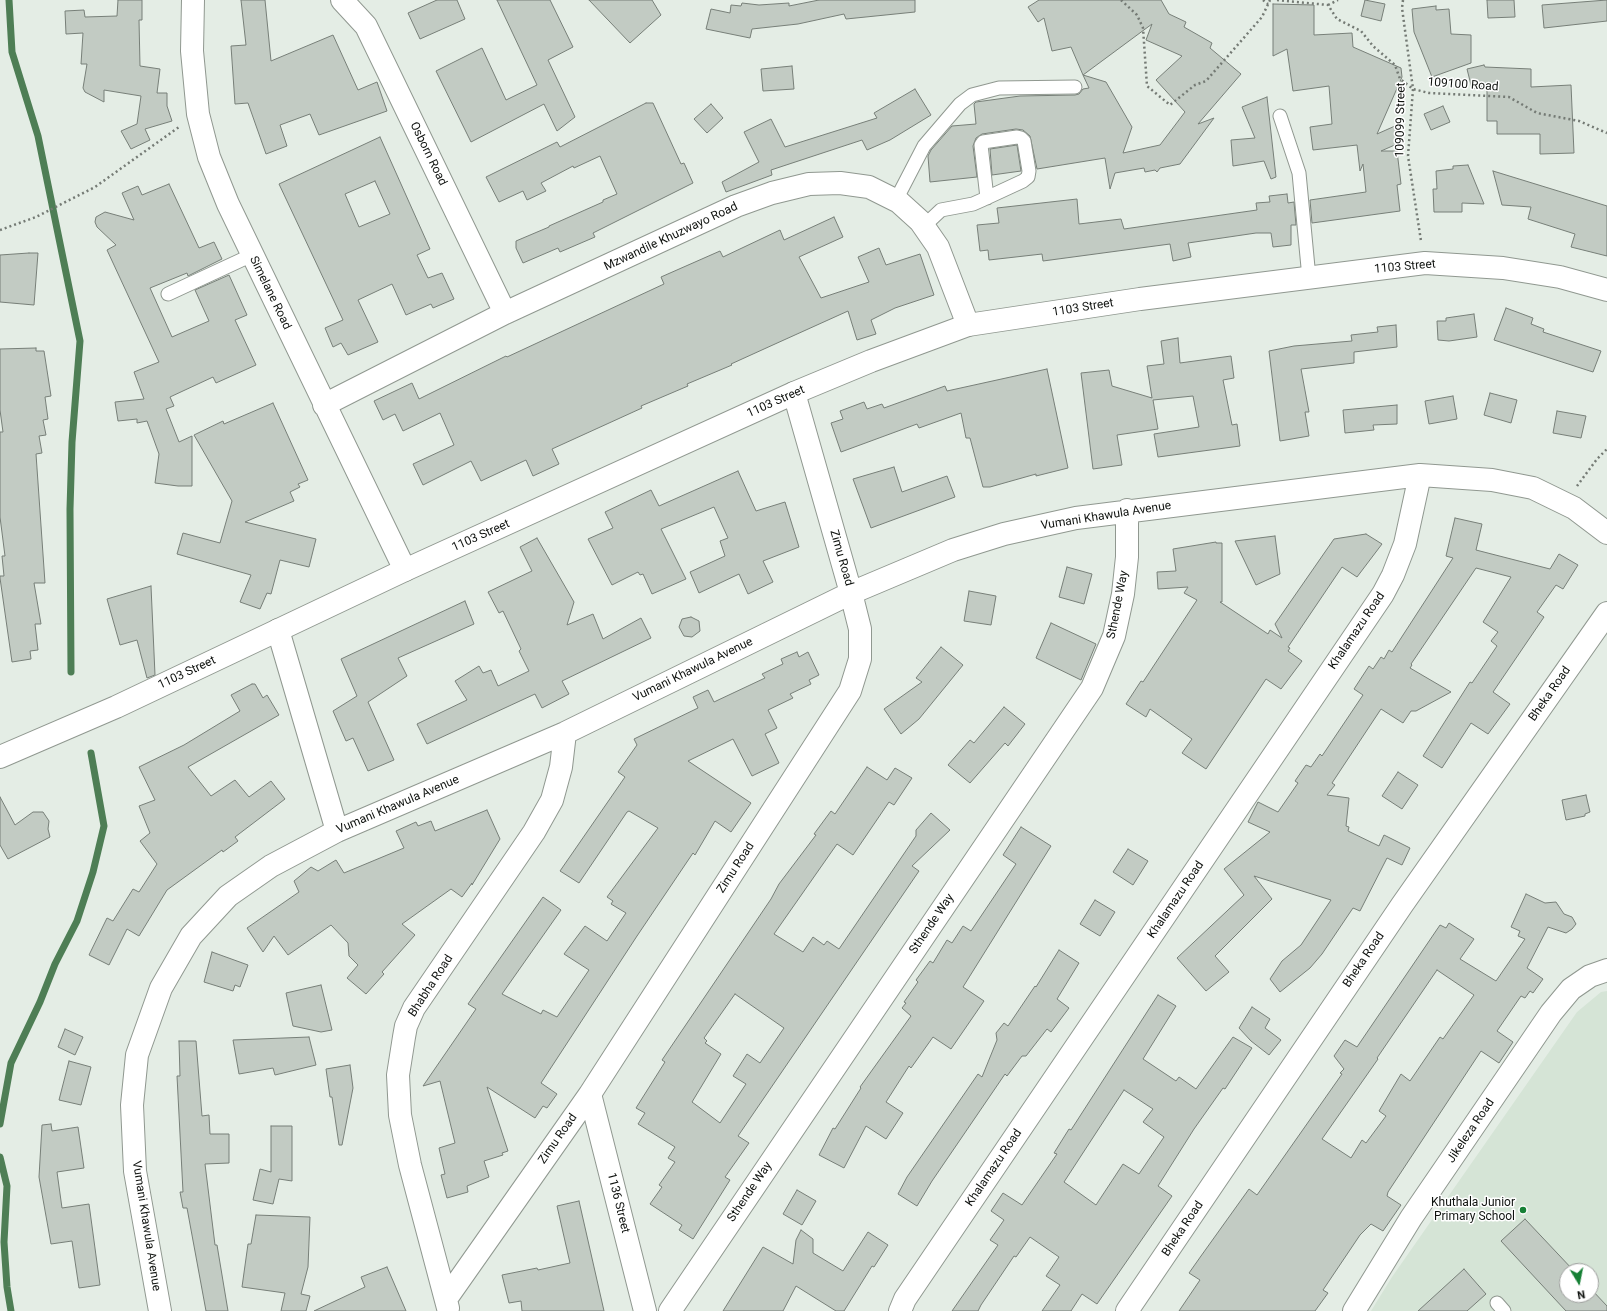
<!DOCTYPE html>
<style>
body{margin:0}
#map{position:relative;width:1607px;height:1311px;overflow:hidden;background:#e4ede5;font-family:Roboto,sans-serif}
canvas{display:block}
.north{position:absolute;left:1559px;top:1263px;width:40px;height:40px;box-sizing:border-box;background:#fff;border:1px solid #9fa09f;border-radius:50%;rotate:170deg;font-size:11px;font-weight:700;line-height:16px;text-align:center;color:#0f120f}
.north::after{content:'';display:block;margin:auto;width:14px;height:18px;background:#168035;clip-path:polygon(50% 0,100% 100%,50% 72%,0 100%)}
</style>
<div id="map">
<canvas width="1607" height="1311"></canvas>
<div class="north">N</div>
</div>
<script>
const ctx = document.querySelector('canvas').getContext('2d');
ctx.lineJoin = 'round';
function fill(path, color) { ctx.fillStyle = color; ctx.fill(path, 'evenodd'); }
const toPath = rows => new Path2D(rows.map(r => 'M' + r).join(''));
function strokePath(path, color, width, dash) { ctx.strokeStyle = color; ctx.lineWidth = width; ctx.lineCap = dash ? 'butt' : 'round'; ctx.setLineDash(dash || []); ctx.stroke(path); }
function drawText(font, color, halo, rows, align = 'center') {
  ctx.font = font + ' Roboto,sans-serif'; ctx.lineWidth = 3; ctx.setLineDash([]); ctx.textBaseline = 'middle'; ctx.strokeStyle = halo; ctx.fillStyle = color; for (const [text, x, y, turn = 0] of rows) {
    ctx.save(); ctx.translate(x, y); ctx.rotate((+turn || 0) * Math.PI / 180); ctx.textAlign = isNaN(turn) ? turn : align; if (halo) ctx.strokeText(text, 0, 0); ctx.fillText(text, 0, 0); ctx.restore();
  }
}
const built = toPath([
 [1607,991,1607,1311,1371,1311,1392,1277,1577,1012,1601,992],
 [1567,1271,1591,1271,1591,1295,1567,1295]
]);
const stream = toPath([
 [9,0,12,52,38,136,80,341,72,442,70,509,71,672],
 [0,1124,11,1063,40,1002,55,964,77,921,93,872,104,826,91,753],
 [0,1157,7,1186,4,1242,7,1287,11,1311]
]);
const building = toPath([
 [118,0,142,0,142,20,139,20,140,66,160,69,157,93,167,93,167,106,172,121,145,129,150,140,131,149,121,131,137,124,141,96,104,90,104,102,85,92,83,88,87,64,81,64,83,33,66,34,65,11,84,10,85,17,117,16,118,0],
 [241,0,265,0,271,61,333,35,358,90,377,82,387,111,319,135,310,114,280,125,287,146,266,154,248,103,235,104,231,46,246,45,241,0],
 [437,0,457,0,465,19,420,39,408,13,437,0],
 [497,0,550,0,573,47,548,60,575,117,557,131,544,104,471,142,436,71,482,48,506,100,537,85,497,0],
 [589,0,652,0,661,15,630,43,589,0],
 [819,0,915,0,915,12,846,19,844,14,798,24,752,29,750,38,706,29,711,9,730,13,731,5,741,6,742,3,759,5,789,3,789,6,819,0],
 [1039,0,1161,0,1169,14,1186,22,1184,27,1212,43,1210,48,1241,74,1198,124,1214,118,1180,164,1160,168,1157,172,1155,170,1145,172,1144,168,1115,173,1110,189,1105,158,1037,169,1030,136,1023,130,1016,129,982,134,976,138,973,146,977,177,930,182,928,156,931,150,952,126,976,124,974,104,976,102,1020,96,1075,95,1079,94,1083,89,1089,88,1083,75,1106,82,1132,127,1123,153,1160,145,1185,112,1156,80,1182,56,1146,40,1152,24,1083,75,1071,47,1052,51,1044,18,1038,22,1028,7,1039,0],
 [1365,0,1385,4,1381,21,1361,16,1365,0],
 [1487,0,1514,0,1515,17,1488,18,1487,0],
 [1607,0,1607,21,1544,28,1542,5,1607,0],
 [1273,4,1314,5,1314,35,1352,33,1353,47,1401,68,1402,77,1377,134,1395,126,1397,144,1381,151,1397,151,1401,184,1397,185,1400,211,1312,223,1310,200,1366,192,1363,164,1360,171,1357,145,1313,150,1310,127,1332,124,1329,86,1293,91,1287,49,1273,56,1273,4],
 [1436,6,1436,10,1449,9,1451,34,1471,35,1471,63,1432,77,1414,32,1412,9,1436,6],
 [1484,65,1485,67,1531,69,1531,87,1571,85,1574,153,1540,154,1540,134,1497,134,1497,121,1487,121,1487,85,1472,89,1467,69,1484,65],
 [792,66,794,89,763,91,761,69,792,66],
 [915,89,931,115,890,140,867,150,862,140,771,170,772,175,726,192,722,182,759,162,744,132,771,119,785,147,877,118,874,113,915,89],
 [1267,97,1276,177,1271,179,1264,161,1233,166,1231,140,1255,138,1242,107,1267,97],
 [646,103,653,103,681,164,684,163,693,183,593,233,595,237,560,252,558,248,523,263,516,248,516,241,549,227,549,226,603,202,603,200,617,194,600,156,574,168,573,166,541,183,546,191,527,200,523,191,499,202,486,177,557,142,560,147,646,103],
 [711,104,723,118,707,133,694,119,711,104],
 [1443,106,1450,122,1431,130,1424,114,1443,106],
 [380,137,430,249,417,255,428,278,442,273,454,299,433,308,431,304,406,315,392,284,358,300,378,342,348,355,341,343,333,347,325,328,343,320,279,184,380,137],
 [375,181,390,214,359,227,345,194,375,181],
 [1017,145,1021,171,992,175,990,149,1017,145],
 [1468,165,1484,204,1462,203,1462,212,1434,212,1433,189,1437,189,1436,171,1453,169,1453,166,1468,165],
 [1493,171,1607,206,1607,256,1571,247,1575,234,1528,219,1531,207,1502,205,1493,171],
 [169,184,199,248,214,242,222,259,188,276,187,273,150,288,172,337,209,321,195,290,229,275,247,315,235,320,256,365,216,383,213,377,170,397,174,406,166,409,179,442,192,436,192,486,178,486,155,483,159,454,147,421,137,423,137,419,118,421,115,402,144,399,134,372,159,362,107,250,116,245,97,227,95,222,96,217,105,212,134,220,122,193,138,186,142,195,169,184],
 [1287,194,1288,203,1294,202,1296,225,1291,225,1291,245,1273,247,1271,233,1256,233,1188,243,1191,257,1173,261,1170,244,1043,261,1042,254,989,260,988,250,980,251,977,225,999,223,997,208,1077,199,1079,224,1121,219,1124,229,1257,210,1256,203,1270,202,1269,196,1287,194],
 [834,217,843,237,799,257,821,298,869,282,858,257,879,248,886,265,920,254,934,295,895,308,871,320,876,334,857,340,848,311,775,344,731,364,732,365,687,384,688,386,641,406,642,408,552,449,559,464,533,476,526,460,481,481,471,461,423,485,413,464,454,445,440,413,403,431,395,414,383,420,374,401,412,383,419,399,506,356,507,357,550,337,664,284,661,277,720,251,723,257,780,230,784,240,834,217],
 [29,253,38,253,34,305,0,302,0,255,29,253],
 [1506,308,1533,318,1531,324,1544,329,1543,332,1601,351,1593,372,1494,340,1506,308],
 [1474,314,1477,337,1449,341,1438,340,1437,321,1446,321,1446,318,1474,314],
 [1396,325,1397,347,1354,352,1354,363,1301,369,1309,412,1305,412,1309,436,1280,441,1269,351,1294,346,1352,341,1351,335,1378,332,1377,327,1396,325],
 [1178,338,1180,363,1231,356,1234,378,1223,380,1232,425,1237,424,1240,446,1158,457,1154,434,1199,427,1193,396,1153,400,1158,429,1117,435,1122,465,1093,469,1081,373,1109,370,1112,386,1152,398,1147,366,1164,364,1161,341,1178,338],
 [36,348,36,351,44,351,51,396,45,397,48,419,43,420,46,435,39,436,42,453,36,454,45,583,34,583,41,624,35,624,38,650,30,651,31,659,12,662,0,578,0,576,4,576,2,556,5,556,0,517,0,432,3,432,0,410,0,349,36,348],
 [1047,369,1068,468,1036,476,1036,474,990,487,983,487,970,438,966,438,961,413,919,428,917,424,841,452,831,423,843,419,840,411,864,402,867,409,882,404,884,408,945,386,947,391,1047,369],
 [1490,393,1517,400,1511,423,1484,415,1490,393],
 [1453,396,1457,419,1429,424,1425,401,1453,396],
 [273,403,308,480,298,484,300,487,290,492,294,501,245,522,316,539,309,567,280,560,271,594,267,593,260,609,240,602,251,575,177,554,183,533,220,543,232,501,194,435,223,421,224,424,273,403],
 [1397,405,1397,424,1373,425,1374,430,1345,433,1343,410,1397,405],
 [1557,411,1586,416,1581,438,1553,433,1557,411],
 [894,467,902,492,947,476,955,497,871,528,853,479,894,467],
 [738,471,756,511,785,502,799,547,763,561,773,582,748,594,739,574,699,593,690,572,725,556,720,541,728,538,714,507,661,529,686,579,652,594,643,574,640,575,638,572,612,585,588,539,613,528,605,512,651,490,659,506,738,471],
 [1455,518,1482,524,1476,550,1550,569,1559,554,1578,565,1563,589,1556,585,1537,612,1544,617,1493,692,1510,704,1488,734,1471,723,1442,768,1423,756,1470,682,1472,683,1497,646,1491,641,1498,632,1483,622,1511,577,1476,568,1411,664,1412,665,1410,668,1451,692,1416,711,1411,711,1403,723,1381,709,1332,783,1335,785,1327,795,1349,798,1346,826,1349,827,1348,831,1379,846,1384,835,1410,848,1402,865,1387,858,1360,911,1353,908,1322,954,1310,968,1280,992,1270,979,1282,961,1301,945,1331,900,1254,876,1272,899,1215,956,1229,972,1206,991,1177,958,1244,895,1224,869,1270,832,1248,822,1258,802,1278,812,1298,783,1295,781,1306,765,1311,767,1320,754,1322,756,1363,695,1354,689,1369,666,1373,669,1381,657,1384,659,1389,650,1392,652,1453,558,1446,556,1455,518],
 [1366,534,1382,544,1357,577,1342,567,1288,647,1290,648,1288,651,1302,661,1281,689,1266,679,1206,769,1182,753,1192,739,1150,709,1146,717,1126,704,1141,681,1143,682,1197,600,1184,593,1188,587,1158,589,1157,572,1176,571,1173,549,1216,542,1216,543,1222,543,1222,602,1220,602,1268,634,1270,630,1282,638,1275,624,1334,539,1366,534],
 [1275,536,1280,574,1256,585,1235,541,1275,536],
 [537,538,574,602,567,625,593,614,603,639,641,618,651,638,562,681,569,694,542,708,535,694,427,744,417,724,467,700,455,681,479,666,483,673,491,670,498,686,529,671,519,651,521,649,503,611,499,613,488,592,532,571,520,547,537,538],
 [1067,567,1092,574,1084,604,1059,597,1067,567],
 [151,586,155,675,147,678,137,640,120,645,107,599,151,586],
 [969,591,996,596,991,625,964,621,969,591],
 [465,601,474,624,398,658,407,676,368,702,394,760,368,771,353,738,346,741,333,711,357,696,341,659,465,601],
 [691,617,699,621,700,631,692,637,684,636,679,627,682,619,691,617],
 [1051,623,1096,644,1081,680,1036,658,1051,623],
 [941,647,963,665,919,719,901,734,884,709,922,682,916,678,941,647],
 [797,652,799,657,808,652,819,675,809,680,811,684,790,694,793,698,768,710,777,728,765,734,779,763,752,776,733,739,688,761,751,803,731,832,715,821,695,855,693,853,637,936,541,1083,557,1094,547,1108,543,1106,535,1118,487,1087,508,1151,502,1153,503,1155,484,1161,489,1177,467,1186,468,1192,447,1198,441,1175,445,1174,439,1148,455,1143,440,1081,423,1086,476,1009,468,1004,543,897,561,910,502,994,541,1014,543,1010,557,1017,589,970,564,954,585,926,607,941,626,913,611,904,613,901,607,897,658,828,629,811,627,812,579,883,560,871,625,777,618,772,637,745,634,739,698,708,693,697,708,690,714,702,765,678,762,674,783,664,781,659,797,652],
 [252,684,255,684,263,698,267,695,279,715,188,767,211,796,235,780,249,797,271,781,285,799,235,837,238,841,223,852,222,850,167,890,139,936,127,929,109,965,89,955,107,918,113,921,133,889,139,892,157,864,140,841,150,833,139,806,155,800,139,767,184,745,240,711,231,695,252,684],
 [1004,707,1025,724,1008,746,1005,743,970,783,948,765,970,740,974,743,1004,707],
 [867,767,887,780,895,768,912,778,894,805,889,802,853,855,837,844,774,934,803,952,813,937,824,945,827,941,839,949,916,836,916,830,931,813,950,830,912,866,919,871,738,1136,749,1143,725,1177,730,1180,693,1239,679,1230,682,1225,650,1204,662,1187,659,1185,675,1162,668,1158,675,1147,638,1124,645,1113,636,1108,665,1062,662,1060,771,899,779,884,816,835,814,834,831,811,835,814,867,767],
 [735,994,784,1028,760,1063,747,1054,733,1076,746,1084,720,1123,692,1102,721,1054,705,1043,707,1041,704,1038,735,994],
 [1398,772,1418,785,1402,809,1382,796,1398,772],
 [1586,795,1590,812,1585,814,1585,816,1566,820,1562,800,1586,795],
 [0,797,15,825,33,812,43,812,49,821,48,829,50,837,8,859,0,845,0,797],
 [487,810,500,839,472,885,472,883,462,897,451,889,402,924,415,935,382,972,384,974,366,994,347,978,358,965,349,956,348,943,331,925,288,955,274,936,263,952,247,928,299,892,294,881,311,867,318,871,336,860,344,873,404,848,396,831,416,822,418,826,431,821,435,831,487,810],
 [1021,827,1051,846,963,987,984,1001,951,1049,933,1037,911,1068,909,1066,886,1102,903,1113,886,1139,866,1126,844,1168,819,1155,833,1128,835,1129,861,1088,860,1087,911,1016,902,1008,906,1003,904,1002,918,982,916,980,930,961,933,963,947,940,952,943,963,926,971,931,1016,864,1003,855,1021,827],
 [1128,849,1148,861,1133,885,1113,872,1128,849],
 [1526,894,1545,903,1556,902,1564,914,1572,917,1576,924,1572,929,1566,933,1548,927,1527,968,1543,979,1533,993,1530,991,1525,998,1521,996,1497,1031,1513,1042,1499,1063,1481,1051,1388,1192,1387,1196,1401,1205,1383,1231,1371,1224,1360,1235,1323,1290,1328,1293,1315,1311,1179,1311,1200,1280,1189,1273,1201,1256,1249,1189,1257,1195,1342,1074,1340,1073,1344,1069,1334,1056,1345,1040,1357,1047,1440,925,1446,928,1449,923,1474,939,1460,959,1496,981,1525,939,1518,936,1520,931,1511,927,1526,894],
 [1437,970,1474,995,1443,1039,1440,1037,1410,1081,1401,1074,1379,1111,1386,1116,1366,1143,1362,1140,1351,1158,1322,1139,1378,1059,1377,1058,1437,970],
 [1095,900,1115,912,1100,936,1080,924,1095,900],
 [1059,950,1079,963,1057,999,1069,1008,1051,1032,1047,1029,1026,1056,1022,1056,1007,1076,1005,1074,932,1181,917,1206,898,1194,907,1177,978,1074,982,1077,997,1040,996,1033,1004,1023,1008,1026,1035,986,1036,987,1059,950],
 [212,952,248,965,240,987,235,985,233,991,204,982,212,952],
 [321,985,332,1030,321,1032,293,1026,286,993,321,985],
 [1158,995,1176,1006,1143,1059,1176,1081,1179,1077,1196,1089,1233,1037,1252,1048,1225,1089,1223,1088,1194,1129,1158,1186,1172,1196,1097,1304,1082,1294,1071,1311,1042,1311,1060,1285,1046,1276,1059,1257,1030,1237,1016,1257,1014,1256,981,1305,978,1311,952,1311,998,1245,990,1240,1004,1220,991,1211,1003,1193,1022,1205,1057,1154,1054,1153,1069,1129,1071,1130,1158,995],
 [1124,1090,1153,1109,1143,1122,1164,1137,1139,1174,1123,1164,1096,1205,1064,1182,1124,1090],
 [1252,1007,1270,1019,1265,1028,1281,1040,1269,1055,1251,1041,1239,1028,1252,1007],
 [65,1029,83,1037,75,1055,58,1047,65,1029],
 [309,1037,316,1065,275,1075,273,1068,239,1074,233,1040,309,1037],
 [179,1041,196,1041,202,1116,209,1115,210,1134,229,1134,229,1163,205,1164,215,1245,217,1245,228,1311,206,1311,187,1208,183,1208,180,1192,183,1192,177,1076,180,1076,179,1041],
 [69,1061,91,1067,81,1105,59,1100,69,1061],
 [350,1065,353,1088,342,1145,339,1145,332,1097,330,1097,326,1069,350,1065],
 [51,1124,52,1131,78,1127,84,1168,57,1172,62,1208,89,1204,100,1285,79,1288,72,1241,51,1244,39,1177,42,1125,51,1124],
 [271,1126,292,1126,292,1181,279,1179,273,1204,253,1200,260,1169,271,1172,271,1126],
 [797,1190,816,1201,802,1225,783,1214,797,1190],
 [579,1201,604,1311,522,1311,521,1301,509,1303,502,1275,537,1268,538,1270,570,1263,557,1206,579,1201],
 [256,1215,310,1217,308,1267,301,1294,310,1296,306,1311,281,1311,285,1293,242,1287,248,1244,251,1244,256,1215],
 [1525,1219,1574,1271,1567,1271,1567,1295,1591,1295,1591,1289,1607,1306,1607,1311,1566,1311,1501,1241,1525,1219],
 [801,1230,813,1239,813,1253,843,1271,868,1232,888,1245,874,1267,872,1266,844,1311,836,1311,796,1286,783,1311,723,1311,763,1247,793,1264,796,1240,801,1230],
 [387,1267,406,1311,314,1311,365,1287,361,1277,387,1267],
 [1464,1269,1486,1294,1467,1311,1418,1311,1464,1269]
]);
const path = toPath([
 [1121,0,1137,15,1143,28,1147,86,1170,105,1195,85,1206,81,1262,17,1270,0],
 [1263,0,1268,4],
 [1277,0,1328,5,1337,19,1361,31,1373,46,1395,65,1400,79,1413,89,1429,93,1509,97,1537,113,1579,121,1607,133],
 [1403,0,1402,8,1413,89,1408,156,1421,241],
 [1328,5,1338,0],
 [0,230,36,217,95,187,179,127],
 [1577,486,1597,459,1607,449]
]);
const service = toPath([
 [1280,116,1299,173,1309,278],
 [896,200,924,146,960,104,972,95,999,88,1075,87],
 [924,226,941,210,973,204,982,200,1023,181,1028,177,1029,171,1024,141,1021,138,1017,137,983,142,981,145,987,198],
 [168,294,252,255],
 [1497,1303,1504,1311]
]);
const minor = toPath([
 [193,0,192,51,198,114,209,157,228,204,405,570],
 [342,0,366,26,505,313],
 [324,405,505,313,736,206,772,193,809,184,840,183,869,187,899,202,920,221,938,247,968,325],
 [278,630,337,831],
 [590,1094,645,1311],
 [446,1299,590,1094,850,691,860,659,860,629,851,593,794,393],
 [448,1308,410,1165,400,1115,398,1075,404,1037,406,1026,414,1008,534,832,552,800,561,767,565,733],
 [160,1311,135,1171,132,1105,137,1055,161,988,191,936,228,896,271,866,337,831,565,733,851,593,953,550,1004,534,1076,518,1420,475,1492,480,1533,488,1574,508,1607,533],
 [670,1311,1092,688,1114,636,1123,594,1127,557,1127,510],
 [900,1311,905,1299,1383,594,1393,575,1405,544,1420,475],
 [1127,1311,1402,905,1607,613],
 [1354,1311,1411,1218,1551,1013,1571,989,1590,976,1607,970]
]);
const tertiary = toPath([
 [0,757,116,707,405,570,794,393,871,361,968,325,1140,299,1425,263,1503,268,1560,277,1607,290]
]);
const markers = [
 [1523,1210,4,"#168035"]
];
const streetNames = [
 ["109100 Road",1463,85,4],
 ["109099 Street",1401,120,-89],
 ["Osborn Road",428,154,64],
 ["Mzwandile Khuzwayo Road",671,237,-25],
 ["1103 Street",1405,267,-5],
 ["Simelane Road",270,293,64],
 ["1103 Street",1083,308,-9],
 ["1103 Street",776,402,-24],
 ["Vumani Khawula Avenue",1106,516,-9],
 ["1103 Street",481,536,-24],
 ["Zimu Road",841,558,74],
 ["Sthende Way",1118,605,-79],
 ["Khalamazu Road",1357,631,-56],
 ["Vumani Khawula Avenue",693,670,-26],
 ["1103 Street",187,673,-25],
 ["Bheka Road",1550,694,-55],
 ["Vumani Khawula Avenue",398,805,-23],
 ["Zimu Road",736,868,-57],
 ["Khalamazu Road",1176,900,-56],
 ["Sthende Way",932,924,-56],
 ["Bheka Road",1364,960,-56],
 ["Bhabha Road",431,986,-57],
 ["Jikeleza Road",1471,1131,-56],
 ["Zimu Road",558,1139,-55],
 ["Khalamazu Road",994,1168,-56],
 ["Sthende Way",750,1192,-56],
 ["1136 Street",618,1203,76],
 ["Vumani Khawula Avenue",146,1226,81],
 ["Bheka Road",1183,1229,-56]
];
const poiNames = [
 ["Khuthala Junior",1515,1203],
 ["Primary School",1515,1217]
];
fill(built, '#d5e4d6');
strokePath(stream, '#4e7e55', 7);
fill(building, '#c2cbc3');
strokePath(building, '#777f78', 1);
strokePath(service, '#909890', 15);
strokePath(minor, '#909890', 24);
strokePath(tertiary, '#909890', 24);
strokePath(path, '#747a74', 2.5, [2, 3]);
strokePath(service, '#fff', 13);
strokePath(minor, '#fff', 22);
strokePath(tertiary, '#fff', 22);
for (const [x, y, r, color] of markers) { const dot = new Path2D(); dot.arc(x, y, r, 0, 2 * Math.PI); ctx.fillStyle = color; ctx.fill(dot); strokePath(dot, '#fff', 1.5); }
drawText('12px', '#0f120f', '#fff', streetNames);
drawText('12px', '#0f120f', '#fff', poiNames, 'right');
</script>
